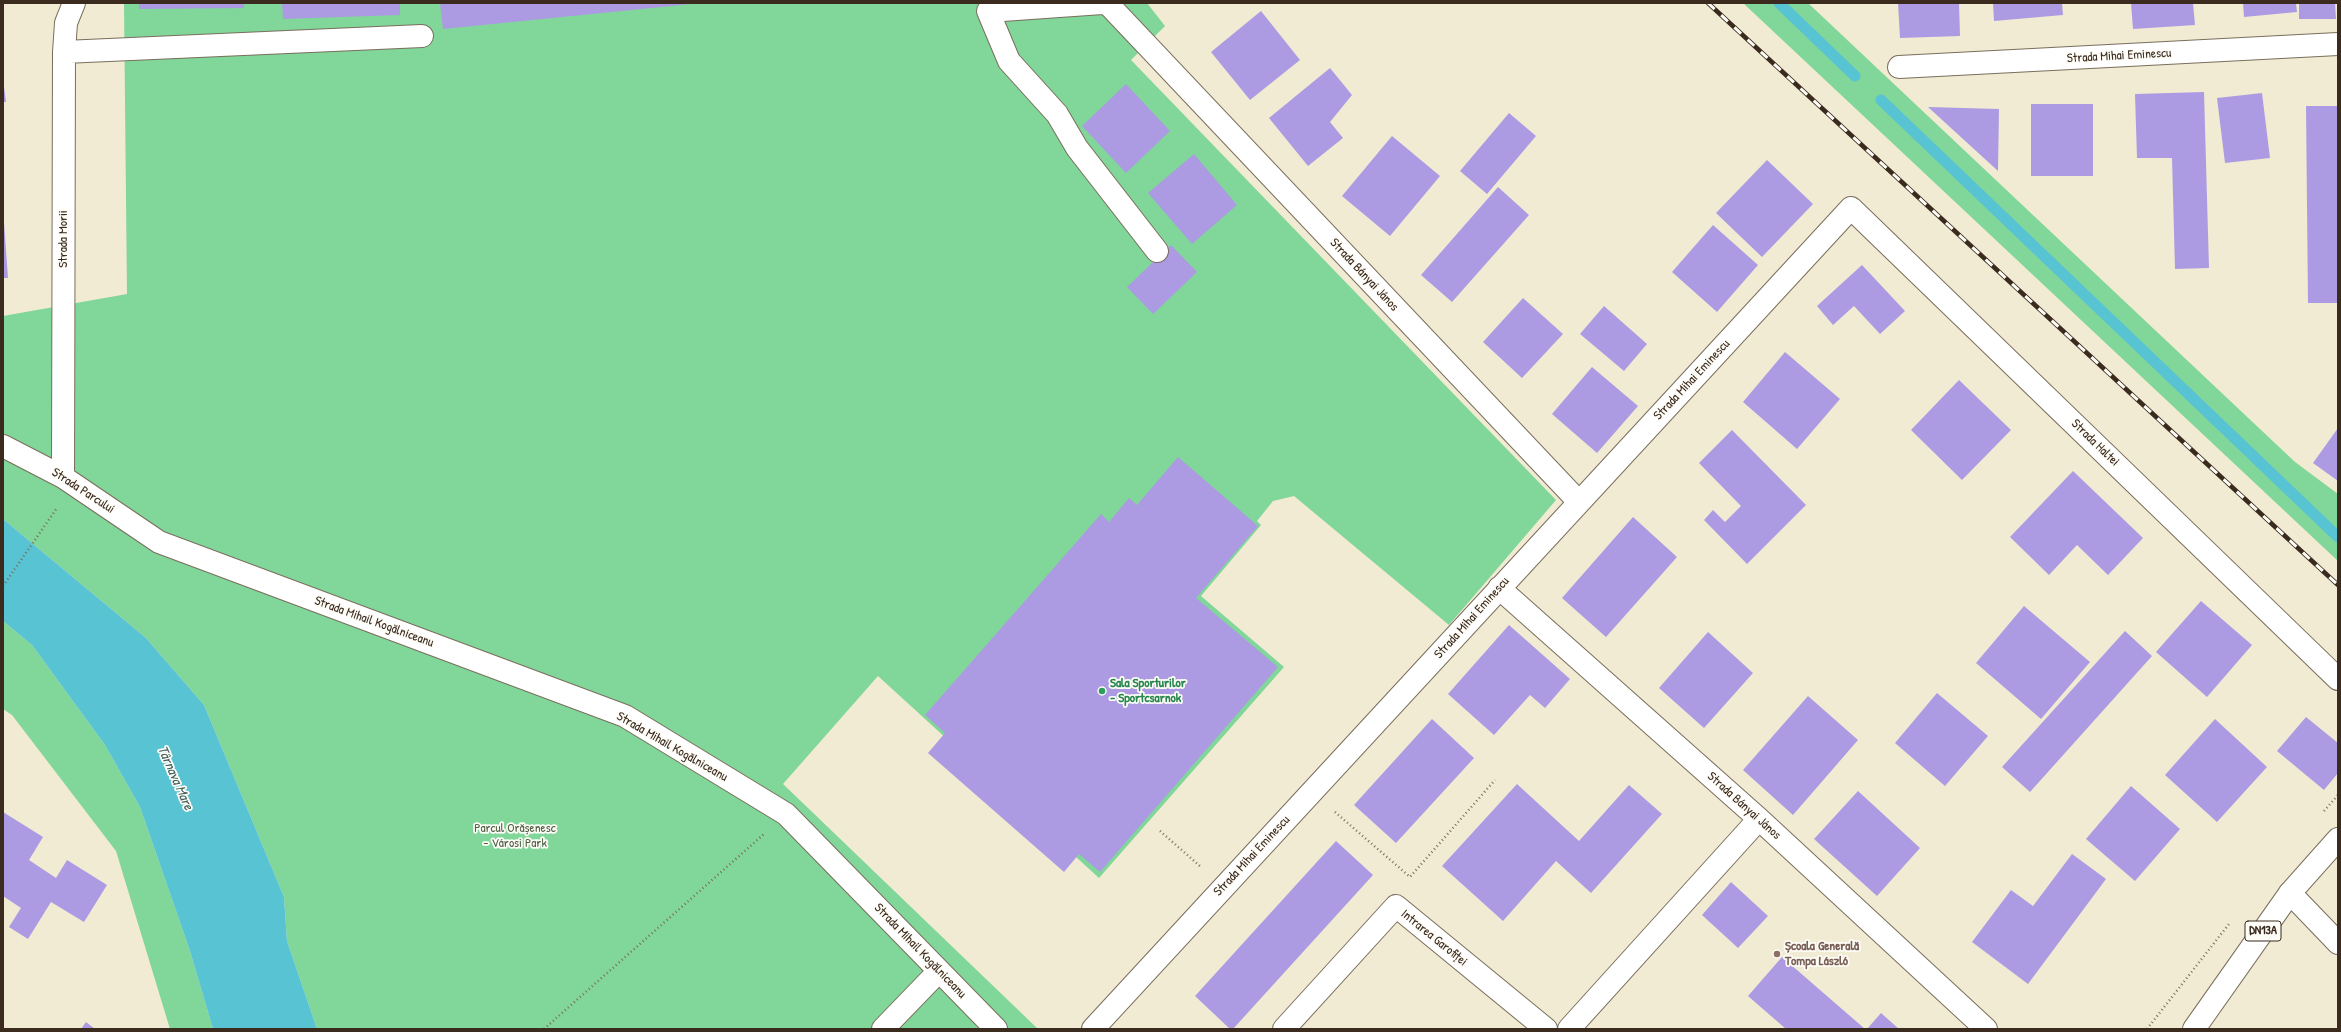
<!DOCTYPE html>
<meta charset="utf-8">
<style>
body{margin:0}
#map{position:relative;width:2341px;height:1032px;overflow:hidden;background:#f0ebd2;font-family:"Patrick Hand",sans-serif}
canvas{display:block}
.frame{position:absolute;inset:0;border:4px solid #3b2a1e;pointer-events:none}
</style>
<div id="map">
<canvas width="2341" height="1032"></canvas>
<div class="frame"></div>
</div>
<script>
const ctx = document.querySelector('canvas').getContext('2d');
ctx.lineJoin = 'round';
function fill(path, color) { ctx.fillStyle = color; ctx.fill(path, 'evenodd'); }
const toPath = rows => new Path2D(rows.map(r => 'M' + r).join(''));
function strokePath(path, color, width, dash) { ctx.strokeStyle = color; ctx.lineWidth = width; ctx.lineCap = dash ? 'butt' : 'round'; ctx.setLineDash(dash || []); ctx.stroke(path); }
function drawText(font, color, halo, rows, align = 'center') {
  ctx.font = font + ' "Patrick Hand",sans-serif'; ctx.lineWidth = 3.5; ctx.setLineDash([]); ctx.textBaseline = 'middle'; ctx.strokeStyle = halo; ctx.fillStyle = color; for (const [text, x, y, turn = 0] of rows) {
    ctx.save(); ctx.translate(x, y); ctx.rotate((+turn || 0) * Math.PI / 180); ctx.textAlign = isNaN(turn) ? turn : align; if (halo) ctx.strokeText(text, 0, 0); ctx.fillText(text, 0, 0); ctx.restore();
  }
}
const green = toPath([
 [124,3,1147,3,1165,26,1131,60,1556,500,1449,625,1294,496,1273,501,1257,521,1261,525,1201,596,1284,667,1099,878,878,676,783,784,1038,1029,317,1029,287,941,284,897,204,705,146,638,3,519,3,316,127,294],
 [1743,3,1808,3,2295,462,2338,494,2338,561],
 [3,621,32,645,105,745,140,807,190,951,213,1029,170,1029,116,851,12,715,3,709]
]);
const water = toPath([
 [3,519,146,638,204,705,284,897,287,941,317,1029,213,1029,190,951,140,807,105,745,32,645,3,621]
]);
const stream = toPath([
 [1779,3,1855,76],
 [1881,100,2338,537]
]);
const building = toPath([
 [139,3,244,3,244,8,139,9],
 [282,3,400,3,400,15,283,19],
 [440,3,691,3,691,4,443,29],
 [1898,3,1959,3,1960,36,1900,38],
 [1993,3,2062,3,2063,15,1994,21],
 [2131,3,2193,3,2195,25,2133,29],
 [2243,3,2296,3,2297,12,2244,17],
 [2299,3,2335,3,2336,19,2299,19],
 [1261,11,1300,60,1250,100,1211,52],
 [1330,68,1352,95,1330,122,1343,138,1308,166,1269,118],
 [3,79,6,102,3,102],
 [1126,84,1170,131,1126,173,1082,126],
 [2204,92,2209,268,2175,269,2172,158,2137,158,2135,94],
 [2262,93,2270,158,2225,163,2217,98],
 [2031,104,2093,104,2093,176,2031,176],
 [2306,106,2338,106,2338,303,2308,303],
 [1928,107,1999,109,1998,171],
 [1509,113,1536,136,1487,194,1460,171],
 [1392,136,1440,176,1390,236,1342,196],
 [1194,154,1237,205,1192,244,1148,193],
 [1767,160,1813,204,1762,257,1716,213],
 [1498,187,1529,215,1452,302,1421,275],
 [3,208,8,278,3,278],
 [1713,225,1758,265,1717,312,1672,272],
 [1171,245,1197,272,1153,314,1127,287],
 [1862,265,1905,311,1880,334,1854,306,1833,325,1817,306],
 [1523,298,1563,334,1522,378,1483,342],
 [1604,306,1647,344,1624,371,1580,334],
 [1785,352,1840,399,1797,449,1743,402],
 [1592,367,1638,406,1597,453,1552,414],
 [1959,380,2011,430,1962,480,1911,430],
 [2338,428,2338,481,2313,463],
 [1732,430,1806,505,1747,564,1704,520,1713,510,1725,522,1741,506,1699,463],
 [1178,457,1258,526,1196,598,1278,667,1100,872,1079,854,1064,872,928,753,945,733,925,715,1101,514,1109,522,1129,498,1137,505],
 [2073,471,2143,538,2108,575,2077,545,2049,575,2010,537],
 [1633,517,1677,557,1606,637,1562,598],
 [2201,601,2252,645,2207,697,2156,652],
 [2024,606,2090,662,2041,719,1976,663],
 [1509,625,1570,679,1545,708,1530,695,1494,735,1448,694],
 [2125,631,2152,656,2030,792,2002,767],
 [1708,632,1753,673,1704,728,1659,688],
 [1937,693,1988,736,1945,786,1895,743],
 [1808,696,1858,740,1793,815,1743,770],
 [2306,717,2338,743,2338,773,2324,790,2277,751],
 [1432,719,1474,758,1396,843,1354,805],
 [2215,719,2267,767,2217,822,2165,775],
 [1517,784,1579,841,1629,785,1662,814,1591,893,1556,861,1503,921,1442,866],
 [2131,786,2180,829,2135,881,2086,839],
 [1858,791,1920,848,1877,896,1814,839],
 [3,812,43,837,29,860,56,878,67,860,107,885,84,922,51,902,28,939,9,927,21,908,3,896],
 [1336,841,1373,875,1233,1029,1230,1029,1195,996],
 [2072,854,2106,879,2028,984,1972,942,2011,890,2033,906],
 [1731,882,1768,916,1738,948,1702,915],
 [1782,957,1865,1029,1786,1029,1748,996],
 [1881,1013,1899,1029,1867,1029],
 [86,1022,95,1029,81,1029]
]);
const path = toPath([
 [3,586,57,508],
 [2324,811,2338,795],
 [1335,812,1410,877,1495,780],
 [1160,831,1201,867],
 [544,1029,764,834],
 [2147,1029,2229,924]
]);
const minor = toPath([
 [1102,3,988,11,1009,61,1057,114,1077,148,1157,251],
 [1107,3,1579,502],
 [64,52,422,36],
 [1899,67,2338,44],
 [3,446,63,477,159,542,625,716,786,814,996,1029],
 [63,477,64,52,66,23,74,3],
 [1499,588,1759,819,1986,1029],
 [2290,893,2338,943],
 [883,1029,939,971],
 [1093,1029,1851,208,2338,679],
 [1284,1029,1396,906,1546,1029],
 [1569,1029,1759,819]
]);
const major = toPath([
 [2194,1029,2290,893,2338,839]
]);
const rail = toPath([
 [1708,3,2338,585]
]);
const markers = [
 [1102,691,4,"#2e9e5b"],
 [1777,954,4,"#8d6e63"]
];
const shields = [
 [2263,931,36]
];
const shieldNames = [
 ["DN13A",2263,931]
];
const streetNames = [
 ["Strada Mihai Eminescu",2119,56,-3],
 ["Strada Morii",64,239,-90],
 ["Strada Bányai János",1364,275,47],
 ["Strada Mihai Eminescu",1692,380,-47],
 ["Strada Haltei",2095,443,44],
 ["Strada Parcului",83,491,33],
 ["Strada Mihai Eminescu",1472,618,-48],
 ["Strada Mihail Kogălniceanu",374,622,20],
 ["Strada Mihail Kogălniceanu",672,747,30],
 ["Strada Bányai János",1744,806,42],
 ["Strada Mihai Eminescu",1252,856,-47],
 ["Intrarea Garofiței",1434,938,39],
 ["Strada Mihail Kogălniceanu",920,951,46]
];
const leisureNames = [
 ["Sala Sporturilor",1110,684],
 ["- Sportcsarnok",1110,699]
];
const parkNames = [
 ["Parcul Orășenesc",515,829],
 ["- Városi Park",515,844]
];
const educationNames = [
 ["Școala Generală",1785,947],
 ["Tompa László",1785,962]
];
const waterNames = [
 ["Târnava Mare",175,778,66]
];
fill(green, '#81d699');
fill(water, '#58c3d3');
strokePath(stream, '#58c3d3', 11);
fill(building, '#ac9be3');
strokePath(minor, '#7a6e5d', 24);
strokePath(major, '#7a6e5d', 24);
strokePath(path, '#7a6e5d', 2.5, [1, 3]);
strokePath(minor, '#fff', 22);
strokePath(major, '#fff', 22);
strokePath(rail, '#3b2a1e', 4.5);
strokePath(rail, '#fdfcf7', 3, [9]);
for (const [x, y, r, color] of markers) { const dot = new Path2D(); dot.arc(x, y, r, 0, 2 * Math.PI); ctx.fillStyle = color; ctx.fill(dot); strokePath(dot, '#fdfcf7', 1.5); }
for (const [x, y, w] of shields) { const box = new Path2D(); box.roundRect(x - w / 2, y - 10, w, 20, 3); ctx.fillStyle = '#fdfcf7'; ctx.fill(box); strokePath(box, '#3b2a1e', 1); }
drawText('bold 12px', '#3b2a1e', null, shieldNames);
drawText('13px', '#3b2a1e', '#fdfcf7', streetNames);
drawText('bold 13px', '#27864d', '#fdfcf7', leisureNames, 'left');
drawText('13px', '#505e43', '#fdfcf7', parkNames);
drawText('bold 13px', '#785e54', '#fdfcf7', educationNames, 'left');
drawText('italic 14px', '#45605d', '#fdfcf7', waterNames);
</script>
